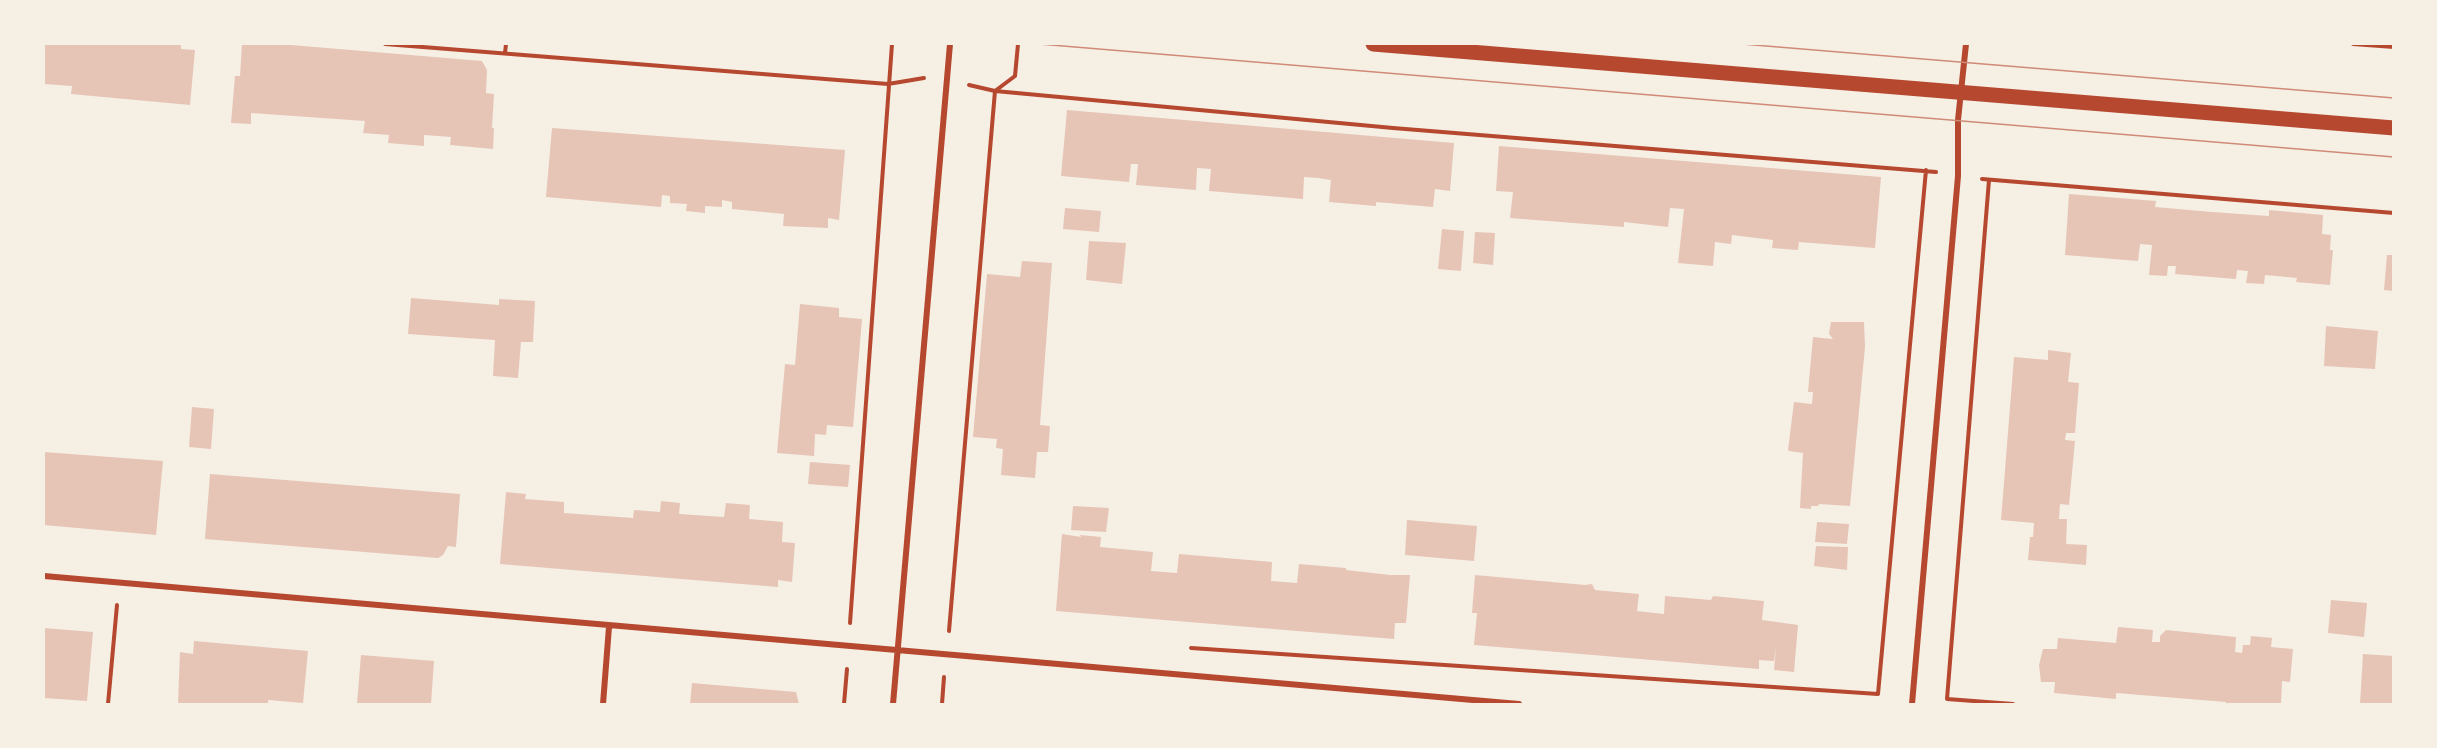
<!DOCTYPE html>
<style>
body{margin:0}
#map{position:relative;width:2437px;height:748px;overflow:hidden;background:#f6efe4;font-family:Montserrat,sans-serif}
canvas{display:block}
.frame{position:absolute;inset:0;border:45px solid #f6efe4;pointer-events:none}
</style>
<div id="map">
<canvas width="2437" height="748"></canvas>
<div class="frame"></div>
</div>
<script>
const ctx = document.querySelector('canvas').getContext('2d');
ctx.lineJoin = 'round';
function fill(path, color) { ctx.fillStyle = color; ctx.fill(path, 'evenodd'); }
const toPath = rows => new Path2D(rows.map(r => 'M' + r).join(''));
function strokePath(path, color, width, dash) { ctx.strokeStyle = color; ctx.lineWidth = width; ctx.lineCap = dash ? 'butt' : 'round'; ctx.setLineDash(dash || []); ctx.stroke(path); }
const building = toPath([
 [44,44,181,44,181,49,195,50,190,105,71,94,72,86,44,84],
 [242,44,279,44,482,61,487,70,486,93,494,94,492,128,494,128,493,149,450,145,451,137,424,135,424,146,388,143,389,135,363,133,365,121,251,113,251,124,231,123,235,76,240,76],
 [1067,110,1454,143,1450,191,1435,189,1433,207,1376,202,1376,206,1329,202,1331,180,1318,178,1304,177,1303,199,1209,191,1211,169,1197,168,1196,190,1136,185,1138,164,1131,164,1129,182,1061,176],
 [552,128,845,150,839,220,828,218,828,228,783,226,784,214,732,209,732,202,722,200,722,207,705,206,705,213,686,211,687,204,670,203,670,196,662,195,661,207,546,197],
 [1499,146,1881,177,1875,248,1799,242,1798,250,1772,248,1773,240,1732,235,1731,244,1715,242,1713,266,1678,263,1684,209,1670,208,1668,227,1624,222,1624,227,1510,218,1513,192,1496,191],
 [2069,194,2156,201,2155,207,2212,212,2269,216,2269,210,2323,215,2322,234,2331,235,2330,250,2333,250,2330,285,2296,282,2297,278,2265,275,2264,284,2246,283,2248,271,2237,270,2236,279,2175,274,2176,266,2168,266,2167,276,2149,275,2152,245,2140,244,2138,261,2065,255],
 [1065,208,1101,211,1099,232,1063,229],
 [1442,229,1464,231,1461,271,1438,269],
 [1475,232,1495,233,1493,265,1473,263],
 [1089,241,1126,243,1122,284,1086,280],
 [2387,255,2394,255,2394,291,2384,290],
 [1022,261,1052,263,1040,425,1050,426,1048,452,1037,452,1035,478,1001,475,1003,449,996,448,997,439,973,437,987,274,1020,277],
 [411,298,499,305,499,299,535,301,533,342,521,342,518,378,493,376,495,340,408,334],
 [800,304,839,308,839,317,862,319,853,427,827,425,826,435,815,434,814,456,777,453,785,364,795,365],
 [1831,322,1864,322,1865,347,1850,506,1819,504,1818,506,1811,506,1811,509,1800,508,1803,453,1789,451,1788,450,1794,402,1812,404,1813,392,1808,392,1813,337,1833,339,1829,334],
 [2326,326,2378,331,2375,369,2324,366],
 [2048,350,2071,353,2068,382,2079,383,2075,433,2066,433,2065,440,2075,441,2069,505,2060,504,2059,519,2067,519,2066,544,2087,545,2086,565,2028,560,2030,537,2033,537,2034,523,2001,520,2014,357,2048,360],
 [192,407,214,409,211,449,189,447],
 [44,452,163,461,156,535,44,525],
 [810,462,850,465,848,487,808,484],
 [210,474,460,494,456,547,448,546,443,555,438,558,205,539],
 [506,492,526,494,525,499,564,502,564,513,633,518,634,510,660,512,661,501,680,503,679,514,724,517,726,503,750,505,749,519,783,522,782,542,795,543,792,582,778,580,778,587,500,564],
 [1073,506,1109,508,1106,532,1071,530],
 [1407,520,1477,526,1474,561,1405,555],
 [1817,522,1849,524,1847,544,1815,542],
 [1062,534,1081,537,1080,535,1101,537,1100,547,1153,552,1151,571,1177,573,1179,554,1272,562,1271,581,1297,583,1299,564,1346,568,1346,570,1390,575,1410,575,1406,623,1395,623,1394,639,1056,611],
 [1816,546,1848,547,1847,570,1814,566],
 [1475,575,1585,585,1592,584,1595,590,1639,594,1637,611,1664,614,1665,596,1711,600,1713,596,1764,601,1762,620,1798,625,1794,672,1774,670,1776,646,1774,661,1759,660,1759,669,1474,645,1477,613,1472,613],
 [2331,600,2367,603,2364,637,2328,633],
 [2118,627,2153,630,2152,642,2160,642,2160,636,2166,630,2236,637,2235,652,2242,653,2243,645,2250,645,2251,636,2272,638,2271,647,2293,649,2290,682,2282,681,2281,704,2226,704,2226,702,2116,693,2116,699,2054,693,2055,682,2041,682,2039,665,2043,649,2057,649,2058,638,2116,643],
 [44,628,93,632,87,701,44,698],
 [194,641,308,651,303,703,268,700,268,704,178,704,180,652,193,654],
 [2363,654,2394,656,2394,704,2360,704],
 [361,655,434,661,431,704,357,704],
 [692,683,796,692,799,704,690,704]
]);
const path = toPath([
 [385,44,888,84,924,78],
 [2353,44,2394,47],
 [505,53,506,44],
 [969,85,995,91,1393,128,1936,172],
 [1982,179,2394,213],
 [1989,180,1947,699,2013,704],
 [850,623,892,44],
 [949,631,995,91,1015,76,1018,44],
 [1191,648,1878,694,1926,170],
 [108,704,117,605],
 [844,704,847,669],
 [942,704,944,677]
]);
const minor = toPath([
 [44,576,1519,704],
 [603,704,609,627],
 [893,704,950,44],
 [1912,704,1958,176,1958,120,1966,44]
]);
const primary = toPath([
 [1373,44,2394,128]
]);
const tram = toPath([
 [1039,44,2394,157],
 [1742,44,2394,98]
]);
fill(building, '#e6c5b7');
strokePath(path, '#b5482f', 4);
strokePath(minor, '#b5482f', 6);
strokePath(primary, '#b5482f', 15);
strokePath(tram, '#cf8b77', 1.5);
</script>
